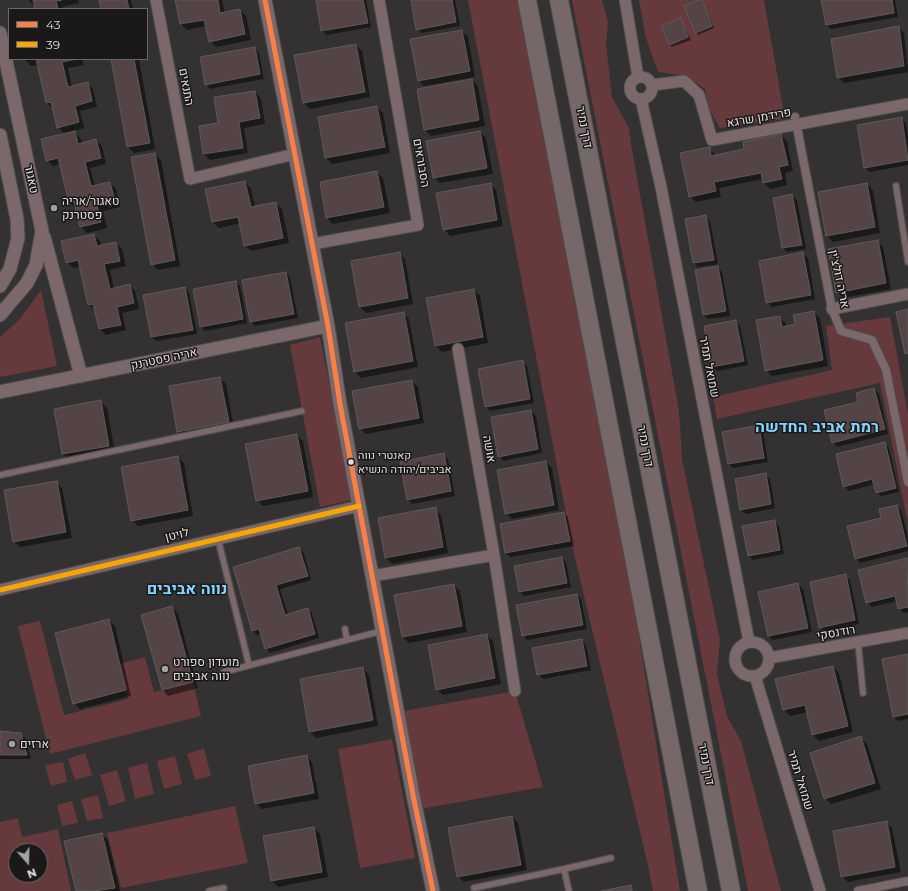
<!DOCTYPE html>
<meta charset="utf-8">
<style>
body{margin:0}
#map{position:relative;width:908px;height:891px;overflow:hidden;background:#333131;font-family:Montserrat,sans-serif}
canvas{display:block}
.legend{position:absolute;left:8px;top:8px;width:140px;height:52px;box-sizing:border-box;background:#1a1818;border:1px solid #696767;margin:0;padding:5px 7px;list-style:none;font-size:12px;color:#e0dddd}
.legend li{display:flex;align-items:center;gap:8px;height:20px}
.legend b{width:20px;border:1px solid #696767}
.north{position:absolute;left:8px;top:843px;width:40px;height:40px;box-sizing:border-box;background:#1a1818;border:1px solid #696767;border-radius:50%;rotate:160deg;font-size:11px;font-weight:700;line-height:16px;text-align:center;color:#e0dddd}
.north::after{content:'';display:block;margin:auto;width:14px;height:18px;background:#a3a1a1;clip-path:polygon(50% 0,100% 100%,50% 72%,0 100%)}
</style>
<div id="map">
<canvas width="908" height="891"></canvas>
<ul class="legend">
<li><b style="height:5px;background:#f78048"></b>43</li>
<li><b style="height:5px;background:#f7a600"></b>39</li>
</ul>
<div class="north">N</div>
</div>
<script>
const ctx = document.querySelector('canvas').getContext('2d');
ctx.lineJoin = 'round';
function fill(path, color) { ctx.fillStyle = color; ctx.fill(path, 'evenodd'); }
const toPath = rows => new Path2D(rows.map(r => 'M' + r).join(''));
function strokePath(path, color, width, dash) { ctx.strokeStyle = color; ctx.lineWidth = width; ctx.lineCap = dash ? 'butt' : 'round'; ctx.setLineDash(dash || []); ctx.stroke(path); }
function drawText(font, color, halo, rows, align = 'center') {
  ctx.font = font + ' Montserrat,Heebo,sans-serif'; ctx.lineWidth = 3; ctx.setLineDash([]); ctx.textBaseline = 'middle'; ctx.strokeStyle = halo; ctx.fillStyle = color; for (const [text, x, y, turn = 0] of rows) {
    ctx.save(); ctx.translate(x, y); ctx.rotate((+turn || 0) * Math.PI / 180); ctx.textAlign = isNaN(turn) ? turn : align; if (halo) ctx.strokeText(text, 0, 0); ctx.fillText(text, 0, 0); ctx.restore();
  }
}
const green = toPath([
 [468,0,518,0,622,532,680,891,653,891,649,870,572,545],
 [572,0,602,0,608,22,606,45,612,97,629,128,631,144,679,411,682,459,720,640,717,674,727,716,741,741,781,891,748,891],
 [639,0,764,0,785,119,720,128,710,111,705,89,686,76,658,72,646,38],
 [41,290,57,366,0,377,0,337,20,319],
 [890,317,908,414,908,525,880,383,717,419,713,397,832,370,826,326],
 [320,337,352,500,320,507,290,345],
 [40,621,64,715,128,699,119,664,145,657,154,692,193,682,201,716,50,754,18,626],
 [515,691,543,787,421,809,404,711],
 [392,739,415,858,360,868,338,749],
 [204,748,211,776,195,780,187,754],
 [85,753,92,775,75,780,68,759],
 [175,756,182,784,164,789,157,761],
 [63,762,67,782,51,786,45,765],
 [147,763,154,794,135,799,128,768],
 [117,770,126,801,109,806,100,775],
 [98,795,103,818,87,821,81,799],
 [72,801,78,823,62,826,57,805],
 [235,806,248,863,121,888,107,833],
 [18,818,22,837,58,829,71,891,0,891,0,822],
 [16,851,40,851,40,875,16,875]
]);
const shadow = toPath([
 [29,0,78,0,79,3,62,7,62,9,36,9],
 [100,0,131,0,133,9,102,9],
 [176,0,222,0,225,13,240,10,246,16,251,40,216,47,210,41,207,26,187,30,181,24],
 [317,0,366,0,371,27,327,35,322,31],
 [412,0,455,0,460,26,422,33,417,29],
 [702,0,714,28,698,35,696,32],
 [822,0,895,0,898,17,831,29,826,24],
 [681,20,691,40,672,47,670,45],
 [898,27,904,33,908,72,844,83,838,77],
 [462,31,468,37,475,77,424,86,418,80],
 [356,45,362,51,370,97,310,109,304,103],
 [255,48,259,53,264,79,210,89,206,84],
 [24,59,82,59,84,65,68,68,72,87,87,83,93,89,97,107,80,111,84,128,73,131,81,139,82,144,96,140,102,146,106,164,90,168,95,186,110,183,116,189,120,207,103,211,107,228,87,233,81,227,76,209,70,203,61,164,53,166,47,160,66,135,58,127,53,109,47,103,38,65,31,66],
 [112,59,139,59,155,149,134,153,128,147],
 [472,80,478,86,485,126,431,136,425,130,418,90],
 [255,92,261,98,265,124,244,128,248,153,210,160,204,154,219,124],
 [377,107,383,113,390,153,332,164,326,158],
 [901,118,906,123,908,135,908,165,870,172,865,168,858,126],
 [480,132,486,138,493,174,440,183,434,177],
 [781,135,787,141,793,171,785,173,787,185,770,189,764,183,763,179,719,188,721,197,696,202,690,196,709,148,716,156,745,150],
 [155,154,161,160,180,266,158,270,152,264],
 [377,172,383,178,390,213,333,224,327,218],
 [245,182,251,188,255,208,276,203,282,209,289,243,251,251,245,245,241,223,219,228,213,222,207,190],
 [490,184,496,190,503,226,450,236,444,229],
 [867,184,873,190,880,233,833,242,827,236],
 [792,195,797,200,806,249,787,252,783,248],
 [705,216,710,221,718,264,698,267,694,263,686,220],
 [94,235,100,241,101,246,116,243,122,249,126,266,110,270,114,289,129,285,135,291,139,309,122,313,126,330,106,335,100,329,96,311,89,305,80,267,73,268,67,262],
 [877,241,883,247,891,289,843,298,837,292],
 [399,253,405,259,413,304,366,313,360,307],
 [803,254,808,258,815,299,772,307,767,302],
 [717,267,722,272,730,316,708,319,704,315,696,271],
 [286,273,290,277,298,318,255,326,251,322],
 [236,282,240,286,247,323,205,331,201,327],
 [185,288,189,293,197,334,156,341,152,337,144,296],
 [474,290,480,296,488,343,442,352,436,346,428,299],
 [814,312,820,318,828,366,772,376,766,370,779,317,785,323,786,327,796,325],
 [403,313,409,319,418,367,361,378,355,372],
 [736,321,740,326,748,365,717,371,712,366],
 [522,361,527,366,534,403,490,411,486,407],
 [220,378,226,384,234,428,184,438,178,431],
 [412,381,418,387,424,423,366,434,360,428],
 [874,389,879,394,888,434,837,447,833,442],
 [101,402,107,408,115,452,69,460,63,454,55,410],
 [531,411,536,416,542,453,503,461,499,456],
 [758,426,763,431,768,462,733,468,729,464],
 [297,435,303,441,313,497,263,506,257,500],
 [884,443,889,448,899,492,881,496,876,492,875,484,849,491,844,486],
 [444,455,448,459,455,496,412,504,408,499],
 [178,457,184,463,193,516,138,526,132,520],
 [546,462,552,468,559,510,512,519,506,513],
 [765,474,770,479,775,508,746,514,741,510],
 [56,482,62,488,72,538,20,547,14,541],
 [897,506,901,510,908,537,908,551,860,563,856,559,882,519],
 [435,509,441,515,448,553,392,564,386,558,379,519],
 [564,513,568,517,574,546,510,557,506,553,501,525],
 [774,521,779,526,784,554,753,560,748,555],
 [299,549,304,553,311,580,280,589,288,615,307,609,312,613,319,638,270,653,266,648,261,634,257,635,252,630,234,568],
 [562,558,566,562,571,587,524,596,520,592],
 [907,559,908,612,904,613,899,608,897,601,872,607,867,602,860,571],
 [845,576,850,580,859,624,825,632,820,627],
 [798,584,803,589,812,632,773,640,769,636,759,592],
 [454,585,460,591,467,632,409,643,403,637,395,595],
 [577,595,581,599,587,629,527,640,523,635],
 [172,607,178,614,198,688,168,696,162,689],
 [109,620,115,626,131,696,80,709,74,703],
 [487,635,493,641,501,684,443,695,437,689],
 [582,640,586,645,591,670,543,679,538,674],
 [908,655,908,719,898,721,894,717],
 [833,667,839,673,853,732,819,741,813,735,808,712,790,716,784,710],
 [363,668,369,675,378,726,316,738,310,732],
 [0,732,20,734,25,738,31,759,0,759],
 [861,738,867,744,881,789,831,804,825,798],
 [306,756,312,762,319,799,262,809,256,803],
 [512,817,518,823,527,870,464,882,458,876],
 [886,822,892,828,901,872,848,882,842,876],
 [314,828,320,834,328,877,278,887,272,881],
 [102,834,108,840,120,891,77,891]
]);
const building = toPath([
 [33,0,62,0,56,1,58,9,35,9,33,0],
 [99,0,127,0,129,9,101,9,99,0],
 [175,0,218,0,220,13,240,9,245,34,209,42,204,20,180,24,175,0],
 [316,0,363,0,368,23,321,31,316,0],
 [411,0,452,0,456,22,416,30,411,0],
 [698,0,702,0,712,26,695,33,684,6,698,0],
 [821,0,892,0,894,13,826,25,821,0],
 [681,18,688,37,669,45,661,26,681,18],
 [899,26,904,66,837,78,831,39,899,26],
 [462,30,470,71,418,81,410,39,462,30],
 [356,44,365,92,303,103,294,55,356,44],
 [255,47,260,74,205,85,200,57,255,47],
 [36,59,77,59,62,62,68,87,88,82,92,101,75,106,79,122,57,128,51,102,46,103,36,59],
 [111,59,134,59,150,143,127,147,111,59],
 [472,79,479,120,424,130,417,89,472,79],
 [255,91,260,118,239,122,243,148,203,154,199,126,218,123,214,97,255,91],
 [377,106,385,147,325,158,318,117,377,106],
 [902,117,908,160,864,168,857,125,902,117],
 [75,131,78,144,96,139,101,158,85,162,91,186,110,182,115,201,97,205,101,222,80,227,74,202,69,203,58,158,46,161,41,139,75,131],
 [480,131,487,168,433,178,426,141,480,131],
 [781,134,788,165,779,167,782,179,763,183,761,173,714,182,716,191,689,197,680,153,710,147,711,156,744,149,743,142,781,134],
 [155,153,175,260,151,265,131,157,155,153],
 [377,171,384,207,326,218,320,182,377,171],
 [245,181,251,207,276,202,283,238,244,246,238,217,212,222,205,189,245,181],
 [491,183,497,220,443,230,436,193,491,183],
 [867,183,875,227,826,236,818,192,867,183],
 [792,194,802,245,782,248,773,198,792,194],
 [706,215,714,260,693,263,685,219,706,215],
 [94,234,97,246,116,242,120,261,104,264,110,289,130,284,134,303,117,307,121,325,99,329,93,304,88,305,78,260,66,263,61,241,94,234],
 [878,240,886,283,836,293,828,249,878,240],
 [400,252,408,298,359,307,351,261,400,252],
 [803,252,811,295,766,303,759,261,803,252],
 [718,266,726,311,703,315,695,270,718,266],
 [286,272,294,314,250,322,242,280,286,272],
 [236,281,243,319,200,327,193,289,236,281],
 [185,287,193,330,151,337,143,295,185,287],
 [474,289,483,337,435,346,426,298,474,289],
 [908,309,908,353,905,354,896,312,908,309],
 [814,311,823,360,765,371,756,320,780,316,782,327,795,324,793,315,814,311],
 [404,312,413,361,354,372,345,323,404,312],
 [736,320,744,361,711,367,704,326,736,320],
 [523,360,530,399,485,407,478,369,523,360],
 [220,377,229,422,177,432,169,386,220,377],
 [412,380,419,418,359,429,352,391,412,380],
 [874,388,885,429,832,443,824,410,858,402,856,393,874,388],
 [101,400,109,446,62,454,54,409,101,400],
 [531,410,538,449,498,457,491,417,531,410],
 [759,425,764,458,728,464,722,432,759,425],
 [297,434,308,491,256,501,245,444,297,434],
 [885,442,896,488,876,493,872,479,843,487,836,454,885,442],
 [444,453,451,491,407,500,400,462,444,453],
 [178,456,188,510,131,521,121,467,178,456],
 [546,461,554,505,505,514,497,470,546,461],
 [766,473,771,504,740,510,735,479,766,473],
 [57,481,66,532,13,542,4,490,57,481],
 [897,505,907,546,855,559,847,526,881,518,879,509,897,505],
 [436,507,443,547,385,558,378,518,436,507],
 [564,512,570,541,505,553,500,524,564,512],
 [775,520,780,550,748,556,742,526,775,520],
 [299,547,308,576,276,585,285,615,308,608,315,634,265,649,259,629,252,631,233,567,299,547],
 [562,557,567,583,519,592,514,566,562,557],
 [907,558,908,607,898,609,895,596,866,603,858,570,907,558],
 [846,574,855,620,819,628,810,582,846,574],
 [798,583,808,628,768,636,758,592,798,583],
 [454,584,462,626,402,637,394,595,454,584],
 [577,594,583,625,522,636,516,605,577,594],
 [172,606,193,682,162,690,141,615,172,606],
 [109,619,126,690,73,704,55,633,109,619],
 [487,634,495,678,436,690,428,645,487,634],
 [582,639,587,666,537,675,532,648,582,639],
 [908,654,908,714,893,717,882,659,908,654],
 [833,666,848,726,812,735,805,705,783,710,775,679,833,666],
 [363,667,373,720,309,732,300,679,363,667],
 [0,731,21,733,27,755,0,755,0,731],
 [861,736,875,783,824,799,810,753,861,736],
 [307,755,314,793,255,804,248,766,307,755],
 [512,816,521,865,457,877,448,828,512,816],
 [887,821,895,867,841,877,833,831,887,821],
 [314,827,322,872,271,881,263,836,314,827],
 [102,833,115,888,94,891,76,891,64,841,102,833],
 [631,885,632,891,601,891,631,885]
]);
const service = toPath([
 [896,186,908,262],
 [0,475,302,411],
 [218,539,249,665],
 [345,629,347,640,382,631],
 [858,642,863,693],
 [224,672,347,640],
 [564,869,611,858],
 [474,888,564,869,569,891],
 [209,891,224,888]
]);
const pedestrian = toPath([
 [795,117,832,309,841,331,872,340,886,370,908,482],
 [858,891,908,881]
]);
const minor = toPath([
 [156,0,190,179,295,154],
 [625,0,638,77],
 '630 88a11 11 0 1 1 22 0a11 11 0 1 1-22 0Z',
 [652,85,684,81,699,95,712,140,908,104],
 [641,99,661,187,749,642],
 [312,244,418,225,379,0],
 [832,309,908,294],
 [458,349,494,555,515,691],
 [372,576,494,555],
 [0,590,359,506],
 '735 659a17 17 0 1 1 34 0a17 17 0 1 1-34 0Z',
 [769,658,908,633],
 [755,676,820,891]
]);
const tertiary = toPath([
 [265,0,328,326,340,404,413,795,433,891],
 [0,33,42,231,36,265,27,283,0,315],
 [0,135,17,219,18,238,10,269,0,286],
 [44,237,81,376],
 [0,392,328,326]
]);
const trunk = toPath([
 [527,0,698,891],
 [559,0,731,891]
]);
const bus1 = toPath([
 [265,0,328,326,340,404,413,795,433,891]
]);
const bus2 = toPath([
 [0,590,359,506]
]);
const markers = [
 [54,208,4,"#a3a1a1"],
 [351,462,3.5,"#e0dddd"],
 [165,669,4,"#a3a1a1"],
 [12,744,4,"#a3a1a1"]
];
const busNames = [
 ["קאנטרי נווה",358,456],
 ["אביבים/יהודה הנשיא",358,470]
];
const streetNames = [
 ["התנאים",186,87,79],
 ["פרידמן שרגא",759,118,-10],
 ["דרך נמיר",584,127,79],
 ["הסבוראים",421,163,80],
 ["טאגור",31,179,78],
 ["אריה דולצ'ין",839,279,78],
 ["אריה פסטרנק",164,359,-12],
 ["שמואל תמיר",709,367,79],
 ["דרך נמיר",645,446,79],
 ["אושה",489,449,80],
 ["לויטן",177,535,-13],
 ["רודנסקי",836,633,-10],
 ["דרך נמיר",706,764,79],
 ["שמואל תמיר",800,780,73]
];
const poiNames = [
 ["טאגור/אריה",62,201],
 ["פסטרנק",62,215],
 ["מועדון ספורט",173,662],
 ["נווה אביבים",173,676],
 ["ארזים",20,744]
];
const districtNames = [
 ["רמת אביב החדשה",817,427],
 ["נווה אביבים",187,589]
];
fill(green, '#66393d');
fill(shadow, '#0007');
fill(building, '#554446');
strokePath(building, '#5c5a5a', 1);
strokePath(service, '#4f4d4d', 8);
strokePath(pedestrian, '#4f4d4d', 10);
strokePath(minor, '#4f4d4d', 13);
strokePath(tertiary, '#4f4d4d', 15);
strokePath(trunk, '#4f4d4d', 20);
strokePath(service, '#7b686a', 5.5);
strokePath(pedestrian, '#7b686a', 8);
strokePath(minor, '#7b686a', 11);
strokePath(tertiary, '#7b686a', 13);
strokePath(trunk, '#766868', 18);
strokePath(bus1, '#f78048', 5);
strokePath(bus2, '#f7a600', 5);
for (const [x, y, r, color] of markers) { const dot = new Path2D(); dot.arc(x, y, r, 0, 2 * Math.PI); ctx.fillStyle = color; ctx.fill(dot); strokePath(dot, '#1a1818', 1.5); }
drawText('11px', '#e0dddd', '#1a1818', busNames, 'left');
drawText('12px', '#e0dddd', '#1a1818', streetNames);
drawText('12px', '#e0dddd', '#1a1818', poiNames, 'left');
drawText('bold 16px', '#82d4fe', '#1a1818', districtNames);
</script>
